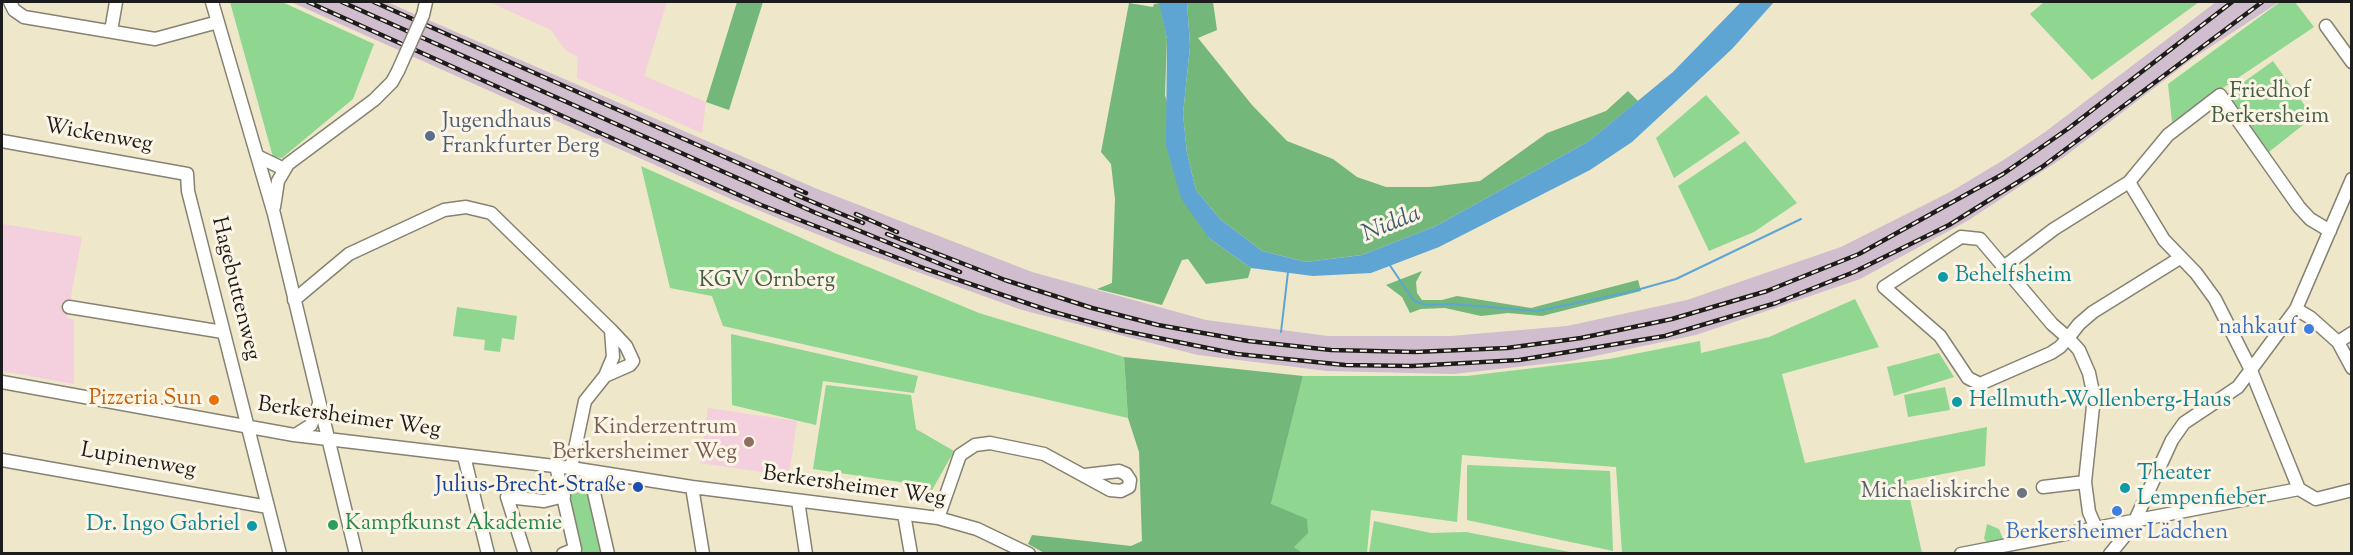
<!DOCTYPE html>
<meta charset="utf-8">
<style>
body{margin:0}
#map{position:relative;width:2353px;height:555px;overflow:hidden;background:#eee7c9;font-family:"Sorts Mill Goudy",serif}
canvas{display:block}
.frame{position:absolute;inset:0;border:3px solid #1c1c1c;pointer-events:none}
</style>
<div id="map">
<canvas width="2353" height="555"></canvas>
<div class="frame"></div>
</div>
<script>
const ctx = document.querySelector('canvas').getContext('2d');
ctx.lineJoin = 'round';
function fill(path, color) { ctx.fillStyle = color; ctx.fill(path, 'evenodd'); }
const toPath = rows => new Path2D(rows.map(r => 'M' + r).join(''));
function strokePath(path, color, width, dash) { ctx.strokeStyle = color; ctx.lineWidth = width; ctx.lineCap = dash ? 'butt' : 'round'; ctx.setLineDash(dash || []); ctx.stroke(path); }
function drawText(font, color, halo, rows, align = 'center') {
  ctx.font = font + ' "Sorts Mill Goudy",serif'; ctx.lineWidth = 6; ctx.setLineDash([]); ctx.textBaseline = 'middle'; ctx.strokeStyle = halo; ctx.fillStyle = color; for (const [text, x, y, turn = 0] of rows) {
    ctx.save(); ctx.translate(x, y); ctx.rotate((+turn || 0) * Math.PI / 180); ctx.textAlign = isNaN(turn) ? turn : align; if (halo) ctx.strokeText(text, 0, 0); ctx.fillText(text, 0, 0); ctx.restore();
  }
}
const built = toPath([
 [489,2,667,2,644,76,706,102,702,133,577,78,578,57,566,51,551,30],
 [2,224,82,237,67,318,74,320,74,384,2,371],
 [708,408,797,421,789,476,700,463]
]);
const industrial = toPath([
 [291,2,387,2,815,188,1032,272,1206,320,1328,336,1451,336,1567,326,1687,300,1841,247,1952,191,2005,159,2045,132,2216,2,2279,2,2192,59,2064,157,1969,220,1860,279,1696,335,1571,361,1453,374,1327,371,1198,355,1022,310,846,246,731,199]
]);
const green = toPath([
 [230,2,282,2,374,44,353,99,282,158,273,157],
 [2044,2,2199,2,2092,80,2030,14],
 [2280,2,2295,2,2314,27,2172,122,2168,84],
 [2273,61,2313,117,2269,152,2227,94],
 [1706,95,1740,133,1674,178,1656,138],
 [1745,141,1797,203,1754,232,1709,251,1678,186],
 [641,166,837,254,979,313,1124,357,1128,418,723,326,712,296,670,288],
 [1855,299,1879,347,1782,374,1805,463,1987,427,1985,466,1906,481,1922,553,1622,552,1616,467,1462,455,1457,522,1371,510,1367,553,1303,553,1294,547,1271,504,1303,376,1467,376,1609,359,1700,341,1701,353,1769,337],
 [457,307,517,316,514,340,502,338,500,352,484,350,485,340,453,336],
 [731,334,918,376,914,393,823,381,816,425,732,405],
 [1939,353,1954,377,1894,396,1887,367],
 [826,385,911,395,916,429,954,451,926,501,900,482,813,469],
 [1945,387,1950,410,1908,417,1904,395],
 [1467,465,1610,471,1613,551,1467,520],
 [563,483,586,486,604,553,578,553],
 [1374,521,1431,533,1466,532,1575,553,1369,553],
 [1987,524,1999,529,2003,539,1987,542,1984,539]
]);
const forest = toPath([
 [737,2,763,2,729,110,706,102],
 [1187,2,1213,2,1217,30,1198,38,1252,105,1287,141,1333,159,1357,177,1386,187,1430,187,1480,181,1547,133,1606,111,1628,91,1638,101,1589,141,1436,226,1362,255,1306,262,1262,251,1220,219,1196,190,1187,153,1183,114,1190,46],
 [1129,3,1153,7,1154,4,1160,3,1167,39,1165,95,1209,238,1251,268,1248,278,1206,284,1188,259,1182,260,1162,305,1097,289,1112,283,1115,199,1111,164,1101,152],
 [1422,271,1416,282,1417,293,1422,300,1442,300,1457,296,1531,308,1638,280,1641,291,1542,316,1508,313,1481,316,1445,308,1421,309,1410,313,1402,297,1386,285],
 [1124,357,1303,376,1271,504,1307,519,1308,533,1294,547,1303,553,1046,554,1028,544,1032,535,1131,546,1142,541,1139,452,1128,418]
]);
const water = toPath([
 [1159,2,1187,2,1190,46,1183,114,1187,153,1196,190,1220,219,1262,251,1306,262,1362,255,1436,226,1589,141,1673,72,1741,2,1774,2,1732,49,1672,105,1632,142,1590,170,1439,247,1371,273,1313,276,1251,268,1209,238,1181,198,1166,145,1167,39]
]);
const stream = toPath([
 [1389,264,1414,301,1427,305,1452,304,1537,311,1626,293,1676,279,1801,219],
 [1281,332,1288,272]
]);
const minor = toPath([
 [10,2,14,10,24,17,155,39,218,22],
 [212,2,274,214,356,554],
 [423,15,426,2],
 [2326,26,2352,62],
 [111,31,116,2],
 [2,141,187,174,188,191,280,554],
 [257,156,284,169],
 [2129,182,2164,240,2196,273,2215,299,2250,368,2299,489],
 [274,207,278,181,288,164,374,100,392,82,398,71],
 [2005,266,2054,229,2129,182,2168,135,2220,95,2299,207,2310,219,2330,231],
 [294,300,349,254,444,210,466,207,491,213,611,330,613,357,605,376],
 [69,307,223,332],
 [2296,309,2311,318,2338,342,2352,368],
 [2338,342,2352,333],
 [2,382,294,435,571,468,692,487,938,518,977,529,1029,554],
 [295,435,311,425,319,404],
 [464,456,488,554],
 [2,460,268,507],
 [556,466,575,549,563,554],
 [571,468,585,401,605,376,630,365,633,361,626,346,611,330],
 [589,471,608,554],
 [692,487,703,554],
 [2043,487,2085,482],
 [798,501,806,554],
 [904,514,911,554],
 [938,518,960,455,975,445,990,443,1044,454,1110,490,1121,491,1129,487,1130,480,1126,474,1119,471,1085,475],
 [2096,528,2089,512,2085,482,2094,397,2089,373,2079,350,2068,338,2052,324,1980,239,1961,237,1884,287,1940,336,1968,378,1980,384,2051,353,2060,347,2068,338,2079,324,2093,312,2180,258],
 [525,554,507,497,544,501,564,496],
 [1961,554,2299,489,2316,499,2352,490],
 [2110,554,2132,527,2172,440,2184,423,2238,387,2296,309,2352,179]
]);
const rail = toPath([
 [308,2,761,205,926,269,1050,311,1119,330,1237,354,1345,365,1412,366,1519,360,1665,336,1776,303,1854,272,1949,225,2042,167,2262,2],
 [342,2,816,213,960,272],
 [374,2,806,193],
 [796,195,863,223],
 [856,214,897,232],
 [887,234,1005,280,1092,308,1158,325,1248,341,1331,350,1415,352,1507,348,1581,338,1672,319,1767,291,1859,254,2003,174,2069,128,2232,2]
]);
const minorBridge = toPath([
 [398,71,423,15]
]);
const markers = [
 [430,136,6,"#5c6f8a"],
 [1943,277,6,"#0f9aa8"],
 [2309,329,6,"#3f7fe0"],
 [214,400,6,"#e8710a"],
 [1957,402,6,"#0f9aa8"],
 [749,442,6,"#8d6e63"],
 [638,487,6,"#1a4fb4"],
 [2125,488,6,"#0f9aa8"],
 [2022,493,6,"#6b7280"],
 [2117,511,6,"#3f7fe0"],
 [333,525,6,"#2e9e5b"],
 [252,526,6,"#0f9aa8"]
];
const parkNames = [
 ["Friedhof",2270,93],
 ["Berkersheim",2270,118],
 ["KGV Ornberg",767,282]
];
const serviceNames = [
 ["Jugendhaus",442,123],
 ["Frankfurter Berg",442,148]
];
const streetNames = [
 ["Wickenweg",98,137,10],
 ["Hagebuttenweg",234,289,76],
 ["Berkersheimer Weg",349,419,8],
 ["Lupinenweg",138,462,10],
 ["Berkersheimer Weg",854,488,8]
];
const cultureNames = [
 ["Behelfsheim",1955,277],
 ["Hellmuth-Wollenberg-Haus",1969,402],
 ["Theater",2137,475],
 ["Lempenfieber",2137,500],
 ["Dr. Ingo Gabriel",240,526,"right"]
];
const shopNames = [
 ["nahkauf",2297,329],
 ["Berkersheimer Lädchen",2117,534,"center"]
];
const foodNames = [
 ["Pizzeria Sun",202,400]
];
const educationNames = [
 ["Kinderzentrum",737,429],
 ["Berkersheimer Weg",737,454]
];
const transitNames = [
 ["Julius-Brecht-Straße",626,487]
];
const worshipNames = [
 ["Michaeliskirche",2010,493]
];
const leisureNames = [
 ["Kampfkunst Akademie",345,525]
];
const waterNames = [
 ["Nidda",1392,226,-22]
];
fill(built, '#f4cfdd');
fill(industrial, '#d0bdcd');
fill(green, '#8fd691');
fill(forest, '#73b77b');
fill(water, '#5ea5d4');
strokePath(stream, '#5ea5d4', 2);
strokePath(minor, '#858272', 15);
strokePath(minor, '#fff', 12);
strokePath(rail, '#1c1c1c', 4.5);
strokePath(rail, '#fcf5e5', 2, [7]);
strokePath(minorBridge, '#858272', 15, []);
strokePath(minorBridge, '#fff', 12);
for (const [x, y, r, color] of markers) { const dot = new Path2D(); dot.arc(x, y, r, 0, 2 * Math.PI); ctx.fillStyle = color; ctx.fill(dot); strokePath(dot, '#fcf5e5', 2); }
drawText('22px', '#445d45', '#fcf5e5', parkNames);
drawText('22px', '#4e5e75', '#fcf5e5', serviceNames, 'left');
drawText('22px', '#1c1c1c', '#fcf5e5', streetNames);
drawText('22px', '#0d838f', '#fcf5e5', cultureNames, 'left');
drawText('22px', '#366cbe', '#fcf5e5', shopNames, 'right');
drawText('22px', '#c56008', '#fcf5e5', foodNames, 'right');
drawText('22px', '#785e54', '#fcf5e5', educationNames, 'right');
drawText('22px', '#164399', '#fcf5e5', transitNames, 'right');
drawText('22px', '#5b616d', '#fcf5e5', worshipNames, 'right');
drawText('22px', '#27864d', '#fcf5e5', leisureNames, 'left');
drawText('italic 24px', '#3a5a6f', '#fcf5e5', waterNames);
</script>
